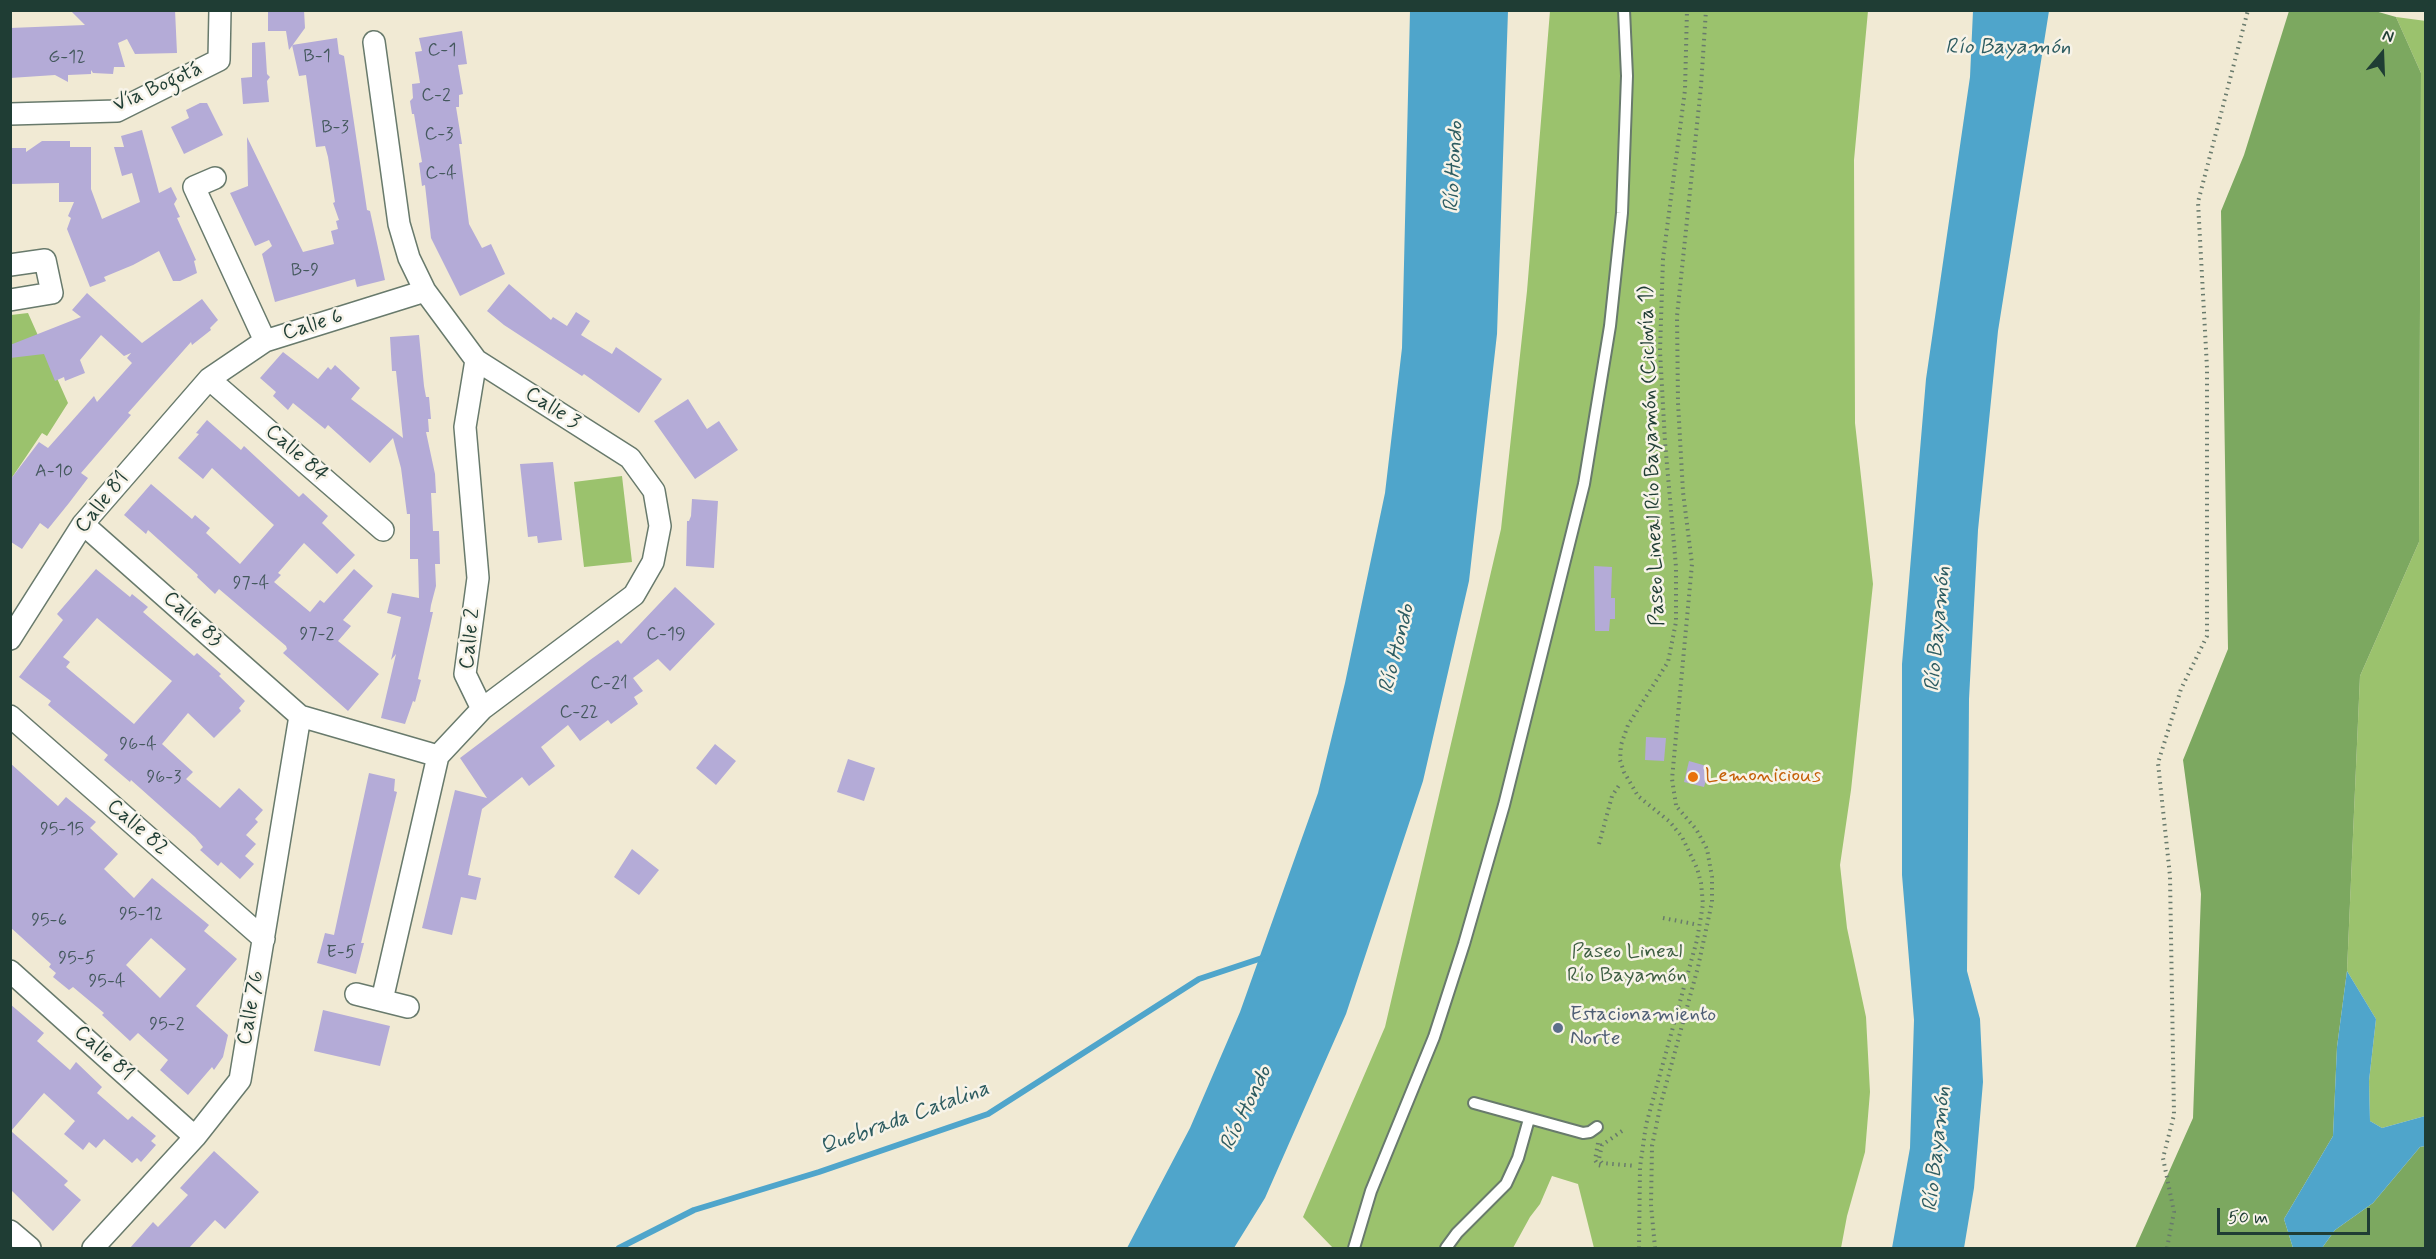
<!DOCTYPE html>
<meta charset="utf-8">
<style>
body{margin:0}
#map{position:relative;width:2436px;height:1259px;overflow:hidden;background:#f1ead4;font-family:Mynerve,sans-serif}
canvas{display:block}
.frame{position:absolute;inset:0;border:12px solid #1f3d34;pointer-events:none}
.north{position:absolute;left:2352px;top:24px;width:60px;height:60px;-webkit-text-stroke:4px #f7f3e8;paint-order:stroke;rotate:19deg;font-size:16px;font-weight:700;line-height:24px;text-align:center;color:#1f3d34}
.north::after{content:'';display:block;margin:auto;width:21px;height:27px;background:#1f3d34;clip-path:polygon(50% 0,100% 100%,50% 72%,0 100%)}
.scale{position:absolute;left:2217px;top:1208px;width:153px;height:27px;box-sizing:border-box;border:3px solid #1f3d34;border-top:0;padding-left:8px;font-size:18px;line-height:21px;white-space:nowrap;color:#1f3d34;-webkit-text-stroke:4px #f7f3e8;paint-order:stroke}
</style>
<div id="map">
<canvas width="2436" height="1259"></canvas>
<div class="frame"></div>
<div class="north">N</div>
<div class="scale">50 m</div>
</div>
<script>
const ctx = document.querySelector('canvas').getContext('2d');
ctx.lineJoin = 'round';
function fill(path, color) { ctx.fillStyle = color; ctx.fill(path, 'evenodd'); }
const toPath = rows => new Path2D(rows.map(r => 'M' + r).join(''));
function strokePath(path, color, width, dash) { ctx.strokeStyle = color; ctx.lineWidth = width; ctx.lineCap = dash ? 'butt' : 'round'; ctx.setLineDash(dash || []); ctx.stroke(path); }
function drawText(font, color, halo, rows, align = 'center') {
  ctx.font = font + ' Mynerve,sans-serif'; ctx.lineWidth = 5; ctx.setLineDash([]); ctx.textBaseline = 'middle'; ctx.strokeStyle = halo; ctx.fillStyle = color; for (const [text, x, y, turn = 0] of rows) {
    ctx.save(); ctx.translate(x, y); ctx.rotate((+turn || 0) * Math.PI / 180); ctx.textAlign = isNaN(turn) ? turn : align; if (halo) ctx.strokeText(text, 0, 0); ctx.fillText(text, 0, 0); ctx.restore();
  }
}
const green = toPath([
 [1550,11,1868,11,1854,160,1855,423,1873,584,1851,790,1840,865,1847,928,1866,1017,1870,1092,1865,1152,1847,1216,1841,1248,1594,1248,1578,1184,1552,1176,1540,1204,1530,1217,1513,1248,1333,1248,1303,1217,1385,1027,1501,529,1527,291],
 [2396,17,2426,21,2425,1116,2382,1128,2370,1121,2369,1081,2376,1019,2347,971,2360,676,2419,542,2421,73],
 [28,313,68,403,47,436,42,433,11,479,11,315],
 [622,476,632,562,584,567,574,482]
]);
const forest = toPath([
 [2289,11,2375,11,2396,17,2421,73,2419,542,2360,676,2347,971,2337,1047,2333,1136,2284,1219,2293,1248,2135,1248,2193,1118,2201,894,2183,760,2228,649,2221,211,2244,155],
 [2425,1146,2425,1248,2322,1248,2335,1230,2373,1203,2420,1147]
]);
const water = toPath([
 [1410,11,1508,11,1497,334,1469,581,1423,781,1346,1014,1265,1198,1234,1248,1127,1248,1190,1128,1240,1012,1318,793,1345,683,1385,493,1402,348],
 [1973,11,2049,11,1998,331,1978,530,1969,699,1967,971,1980,1019,1983,1082,1974,1188,1964,1248,1892,1248,1910,1148,1914,1020,1902,875,1902,664,1926,379,1970,77],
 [2347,971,2376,1019,2369,1081,2370,1121,2382,1128,2425,1116,2425,1146,2420,1147,2373,1203,2335,1230,2322,1248,2293,1248,2284,1219,2333,1136,2337,1047]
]);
const stream = toPath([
 [619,1248,694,1210,819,1172,988,1114,1199,979,1265,957]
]);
const building = toPath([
 [70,10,175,10,177,53,135,54,127,39,118,43,125,67,114,67,113,74,93,73,91,70,91,74,68,75,68,82,55,75,10,78,10,28,85,25],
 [268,10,304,10,305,28,289,50,286,31,268,31],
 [462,31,467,64,458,65,463,94,459,95,459,107,456,107,462,144,459,144,469,224,482,248,491,244,505,274,460,296,431,238,425,185,422,186,419,163,422,162,414,114,412,114,410,101,413,98,412,84,420,83,415,52,422,51,419,38],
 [337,38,339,54,344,56,346,69,367,210,370,211,385,280,357,287,355,279,275,302,262,254,272,246,269,240,255,246,230,193,248,186,247,137,303,252,334,244,331,231,338,229,336,221,339,220,333,203,335,202,328,157,325,146,316,147,306,75,299,76,292,45],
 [265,42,267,74,270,77,267,81,269,102,243,104,241,78,252,77,252,43],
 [200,103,207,103,223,135,184,154,171,127,189,118,186,110],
 [142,130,159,193,171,187,177,199,174,204,180,217,177,218,196,260,194,261,197,273,180,281,173,281,159,251,133,265,104,277,106,281,90,287,67,229,71,218,68,216,74,202,59,202,59,183,10,184,10,148,26,148,26,152,42,141,70,141,70,147,91,147,91,189,102,219,140,202,132,173,122,176,114,147,124,147,121,136],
 [509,284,551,320,553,317,567,326,576,312,590,321,581,335,612,354,616,347,662,379,639,413,584,374,582,376,504,325,487,311],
 [87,293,142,343,202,299,218,320,210,328,211,330,192,345,191,342,128,413,131,415,81,473,88,478,69,503,48,529,40,523,22,549,11,542,10,480,39,442,48,448,94,396,97,402,132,363,127,358,131,353,124,356,101,335,80,360,85,373,65,381,64,377,55,381,44,354,10,358,10,345,81,317,72,310],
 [419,335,424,386,426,397,429,397,431,419,428,419,429,432,426,432,435,474,436,493,431,493,433,531,439,531,440,564,435,564,436,586,431,605,430,612,433,612,418,679,421,680,415,702,413,701,405,724,381,718,396,654,391,660,401,617,387,613,392,593,419,598,418,559,410,559,410,514,407,514,401,468,393,438,370,463,328,425,325,429,293,403,288,410,273,396,276,392,260,378,283,352,318,379,328,367,331,370,335,365,360,388,351,399,403,438,396,371,392,371,390,337],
 [688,399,707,429,719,421,738,450,695,479,654,421],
 [207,420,241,450,244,446,299,497,303,493,328,516,322,523,355,555,337,574,304,543,278,573,281,575,274,582,310,612,320,600,324,603,354,569,373,586,343,620,351,626,338,641,379,674,348,711,283,653,287,649,286,646,219,589,215,594,197,577,198,575,148,530,146,534,124,515,151,484,192,519,195,515,210,528,206,533,240,564,274,525,212,468,203,479,178,458,199,434,196,433],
 [553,462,562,540,538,543,537,536,528,537,520,464],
 [692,499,718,501,714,568,686,566,687,521,689,521,691,516],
 [1594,566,1612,567,1611,598,1615,598,1615,619,1610,619,1609,631,1595,631],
 [96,569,130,597,132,594,148,607,143,612,194,656,197,653,221,674,219,676,245,701,239,708,241,711,214,738,188,713,162,744,193,772,186,779,220,808,239,788,263,810,255,819,258,822,246,835,256,844,245,856,254,864,240,879,221,862,218,866,200,850,203,847,195,837,131,780,130,782,104,760,108,755,48,705,51,701,19,677,63,620,57,614],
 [97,618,172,681,134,724,66,667,70,662,63,657],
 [675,587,715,624,670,671,658,659,633,678,643,691,634,697,638,704,611,724,608,720,580,741,568,725,541,747,555,766,529,786,522,777,482,809,468,875,481,878,476,900,461,897,452,935,422,928,455,790,487,798,460,758,590,660,618,640,621,644],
 [1646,737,1666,738,1664,761,1645,760],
 [715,744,736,761,716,785,696,768],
 [848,759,875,768,864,801,837,792],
 [1689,761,1710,767,1704,787,1684,782],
 [10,763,58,806,66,797,96,822,90,828,118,854,104,869,134,898,152,878,209,925,204,931,237,959,196,1006,228,1035,223,1057,214,1070,212,1067,188,1095,160,1070,168,1060,138,1033,130,1041,102,1015,104,1013,73,987,69,990,53,977,56,973,49,967,51,964,10,927],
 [151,938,186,969,160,998,126,965],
 [369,773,395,779,394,791,397,792,361,943,364,943,356,974,317,963,325,933,334,935],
 [632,849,659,870,639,895,614,877],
 [10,1004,44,1033,37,1041,70,1070,76,1062,102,1087,97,1093,128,1120,132,1116,156,1136,151,1141,156,1145,141,1162,137,1158,132,1163,104,1139,96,1148,89,1142,83,1150,64,1134,75,1121,44,1093,11,1131,68,1181,64,1185,81,1200,53,1231,10,1189],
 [323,1010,390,1026,380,1066,314,1051],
 [214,1151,259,1192,225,1229,215,1220,189,1248,130,1248,153,1222,158,1227,188,1195,180,1188]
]);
const path = toPath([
 [1676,805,1672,779,1692,564,1683,492,1678,403,1677,316,1701,86,1706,10],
 [1599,844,1612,796,1620,784],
 [1663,918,1694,924],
 [1622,1131,1602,1145,1599,1159,1602,1163,1636,1166],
 [1598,1143,1595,1160,1598,1165,1603,1166],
 [1639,1248,1640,1167,1646,1125,1697,940,1703,904,1701,883,1697,868,1682,837,1670,822,1638,796,1624,772,1620,760,1621,745,1628,725,1668,662,1676,622,1676,567,1665,442,1660,351,1663,259,1685,90,1687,10],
 [1655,1248,1651,1205,1652,1146,1661,1103,1698,967,1712,902,1712,877,1707,849,1696,829,1676,806],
 [2167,1248,2174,1212,2163,1158,2174,1115,2170,876,2158,763,2181,689,2207,636,2207,368,2198,202,2248,10]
]);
const service = toPath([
 [1474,1103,1583,1133,1590,1132,1597,1127],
 [1354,1248,1371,1191,1434,1037,1464,944,1504,805,1584,484,1610,326,1622,213,1627,76,1624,10],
 [1446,1248,1457,1233,1506,1184,1518,1158,1529,1119]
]);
const minor = toPath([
 [374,42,399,224,409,258,425,291,476,360,630,458,654,491,660,526,653,562,634,595,482,709,438,756,382,1000],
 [10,114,117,111,219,60,220,10],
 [215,178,194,187,265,341],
 [10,265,45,260,52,293,10,300],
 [476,360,465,427,478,578,465,674,482,709],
 [209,379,383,530],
 [83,524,300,716,438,756],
 [10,639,83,524,209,379,265,341,425,291],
 [10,716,264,939],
 [10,971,195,1137],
 [356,994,408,1007],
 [10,1231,30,1248],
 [93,1248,195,1137,240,1080,300,716]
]);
const markers = [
 [1693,777,6,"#e8710a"],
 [1558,1028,6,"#5c6f8a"]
];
const numberNames = [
 ["C-1",442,51],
 ["B-1",317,57],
 ["G-12",67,58],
 ["C-2",436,96],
 ["B-3",335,128],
 ["C-3",439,135],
 ["C-4",441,174],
 ["B-9",305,271],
 ["A-10",54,472],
 ["97-4",251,584],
 ["97-2",317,635],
 ["C-19",666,635],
 ["C-21",609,684],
 ["C-22",579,713],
 ["96-4",138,745],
 ["96-3",164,778],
 ["95-15",62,830],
 ["95-12",141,915],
 ["95-6",49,921],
 ["E-5",341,953],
 ["95-5",77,959],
 ["95-4",107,982],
 ["95-2",167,1025]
];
const streetNames = [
 ["Vía Bogotá",158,88,-24],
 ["Calle 6",313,326,-17],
 ["Calle 3",552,409,33],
 ["Calle 84",296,454,41],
 ["Paseo Lineal Río Bayamón (Ciclovía 1)",1653,456,-92],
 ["Calle 81",103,503,-51],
 ["Calle 83",192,620,42],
 ["Calle 2",471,639,-84],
 ["Calle 82",137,828,41],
 ["Calle 76",252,1008,-80],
 ["Calle 81",103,1054,42]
];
const foodNames = [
 ["Lemonicious",1705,777]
];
const parkNames = [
 ["Paseo Lineal",1627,953],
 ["Río Bayamón",1627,977]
];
const serviceNames = [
 ["Estacionamiento",1570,1016],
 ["Norte",1570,1040]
];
const waterNames = [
 ["Río Bayamón",2008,48],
 ["Río Hondo",1455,167,-87],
 ["Río Bayamón",1939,629,-85],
 ["Río Hondo",1398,649,-76],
 ["Río Hondo",1247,1109,-64],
 ["Quebrada Catalina",905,1119,-20],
 ["Río Bayamón",1938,1149,-84]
];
fill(green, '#9bc26d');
fill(forest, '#7ca860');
fill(water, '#4fa5cb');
strokePath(stream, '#4fa5cb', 6);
fill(building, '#b4abd7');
strokePath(service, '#687a6c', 14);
strokePath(minor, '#687a6c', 24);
strokePath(path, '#687a6c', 4, [1.5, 4.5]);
strokePath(service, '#fff', 10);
strokePath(minor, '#fff', 21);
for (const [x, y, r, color] of markers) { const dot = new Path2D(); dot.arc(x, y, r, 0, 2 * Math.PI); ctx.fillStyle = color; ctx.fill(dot); strokePath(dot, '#f7f3e8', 2); }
drawText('18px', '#44585d', null, numberNames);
drawText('21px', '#1f3d34', '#f7f3e8', streetNames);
drawText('21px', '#c56008', '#f7f3e8', foodNames, 'left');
drawText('21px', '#3e5e42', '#f7f3e8', parkNames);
drawText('21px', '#4e5e75', '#f7f3e8', serviceNames, 'left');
drawText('italic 22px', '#2d5c61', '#f7f3e8', waterNames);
</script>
